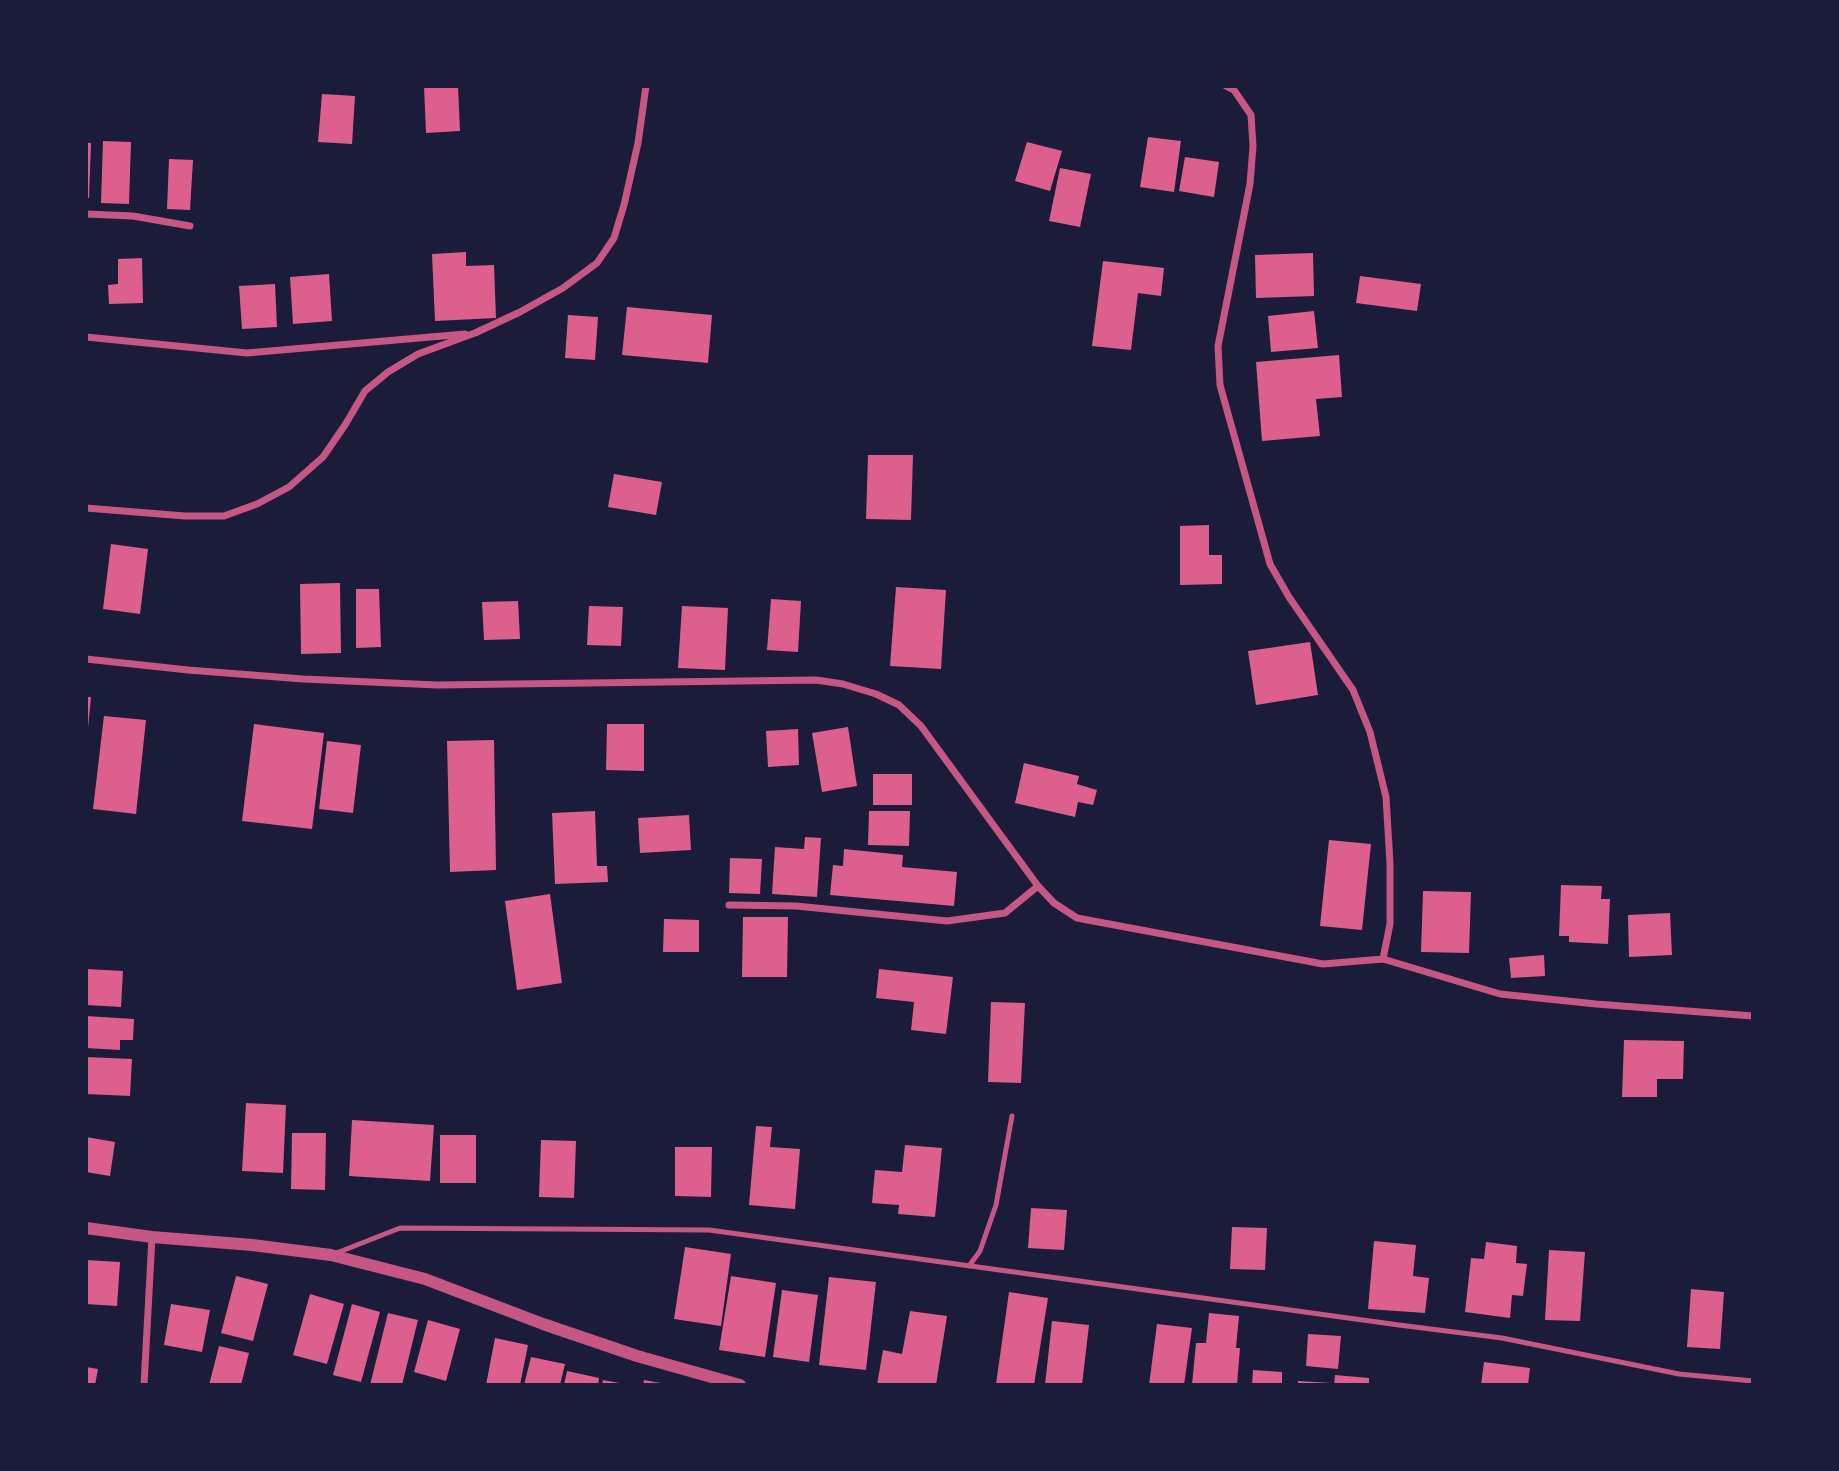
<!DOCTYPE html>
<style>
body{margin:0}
#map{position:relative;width:1839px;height:1471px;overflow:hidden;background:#1b1b3a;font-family:Jost,sans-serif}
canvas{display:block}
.frame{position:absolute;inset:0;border:88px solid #1b1b3a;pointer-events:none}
</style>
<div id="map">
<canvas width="1839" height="1471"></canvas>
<div class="frame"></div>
</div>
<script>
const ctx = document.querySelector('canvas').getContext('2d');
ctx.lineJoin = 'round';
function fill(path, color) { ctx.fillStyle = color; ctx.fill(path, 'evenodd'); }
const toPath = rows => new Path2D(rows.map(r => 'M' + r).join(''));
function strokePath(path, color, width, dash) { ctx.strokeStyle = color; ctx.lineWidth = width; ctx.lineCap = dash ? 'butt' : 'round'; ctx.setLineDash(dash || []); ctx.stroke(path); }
const building = toPath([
 [424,86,458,86,460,131,426,133],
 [322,94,355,96,352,144,318,142],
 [1148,137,1181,141,1174,192,1140,187],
 [103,141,131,142,129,204,101,203],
 [1027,142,1062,151,1050,191,1015,181],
 [86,143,91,143,89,198,86,198],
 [1185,157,1219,162,1214,197,1179,191],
 [169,159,193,160,190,210,167,209],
 [1060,168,1091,174,1080,227,1049,221],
 [466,252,466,266,494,265,496,318,435,321,432,254],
 [1313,253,1314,296,1256,298,1255,255],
 [142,258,143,303,109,304,108,285,118,284,118,259],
 [1103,261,1164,268,1161,296,1138,293,1131,350,1092,346],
 [329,274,332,321,293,324,290,277],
 [1360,276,1421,284,1417,311,1356,303],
 [275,284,277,327,242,329,239,286],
 [627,307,712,315,708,363,622,355],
 [1314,311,1318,348,1271,352,1268,316],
 [568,315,598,317,595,360,565,358],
 [1339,355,1342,397,1316,399,1320,436,1262,441,1256,362],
 [868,455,913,455,911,520,866,519],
 [614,474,662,482,656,515,608,507],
 [1209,525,1209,555,1222,555,1222,584,1180,585,1180,526],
 [111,544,148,549,140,614,103,609],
 [340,583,341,653,301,654,300,584],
 [896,587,946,590,941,669,890,666],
 [356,589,379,589,381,647,356,648],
 [771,599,801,601,798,652,767,650],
 [518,601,520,639,484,640,482,602],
 [589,606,623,607,621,646,587,645],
 [682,606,728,608,725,670,678,668],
 [1310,642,1318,695,1256,705,1248,651],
 [86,697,91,697,88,728,86,728],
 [104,716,146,720,136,814,93,809],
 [254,724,324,733,312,829,242,821],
 [607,724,644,724,644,771,606,770],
 [848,727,857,786,822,792,812,733],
 [798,729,799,765,768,767,766,731],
 [494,740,496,870,450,872,447,741],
 [327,741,361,745,353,813,319,809],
 [1024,763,1079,776,1077,784,1097,790,1093,805,1078,802,1075,817,1015,803],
 [873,774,912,774,912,805,873,805],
 [595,811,597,866,607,866,608,882,555,884,552,813],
 [869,811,910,811,909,846,868,845],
 [689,815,691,850,640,853,638,818],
 [805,837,821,838,817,897,772,894,775,847,804,849],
 [1329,840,1371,844,1362,930,1320,926],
 [844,849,903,855,902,867,957,872,954,906,830,895,833,865,843,866],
 [730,858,762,859,760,894,729,893],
 [1561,885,1602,886,1601,899,1610,899,1608,944,1569,942,1569,936,1559,936],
 [1423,891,1471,892,1469,953,1421,952],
 [550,894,562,983,517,990,505,901],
 [1670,913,1672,955,1629,957,1628,915],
 [743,917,788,917,787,977,742,977],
 [664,919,699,920,699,952,663,952],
 [1544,955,1545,976,1511,978,1509,958],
 [86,969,123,971,121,1007,86,1005],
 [879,969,953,977,946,1034,911,1030,914,1002,876,998],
 [991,1002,1025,1003,1021,1083,988,1082],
 [86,1016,134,1019,133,1040,120,1040,120,1050,86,1048],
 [1624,1040,1684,1041,1683,1079,1657,1079,1657,1097,1622,1097],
 [86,1057,132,1059,130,1096,86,1094],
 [246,1103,286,1105,283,1173,242,1171],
 [352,1120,434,1125,430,1181,349,1176],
 [756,1126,772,1127,770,1147,800,1149,795,1209,749,1205],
 [292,1133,326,1133,325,1190,291,1189],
 [440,1135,476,1135,476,1183,440,1183],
 [86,1137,115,1142,110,1176,86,1172],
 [541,1140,576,1141,574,1198,539,1197],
 [905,1145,942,1148,935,1217,898,1214,899,1205,872,1203,875,1170,902,1172],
 [675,1147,712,1147,711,1197,675,1196],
 [1031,1208,1067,1210,1064,1250,1028,1248],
 [1232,1227,1267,1228,1265,1270,1230,1269],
 [1374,1241,1416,1245,1413,1276,1429,1278,1425,1313,1368,1309],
 [1486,1242,1517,1246,1516,1263,1527,1264,1523,1296,1512,1295,1510,1318,1465,1312,1471,1258,1484,1259],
 [685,1247,731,1254,721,1326,674,1319],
 [1549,1250,1585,1252,1580,1321,1545,1320],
 [86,1260,120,1262,117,1306,86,1304],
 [236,1276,268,1284,253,1341,221,1333],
 [731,1276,776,1283,765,1357,719,1350],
 [829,1277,876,1282,866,1370,819,1365],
 [1691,1289,1724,1292,1720,1349,1687,1347],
 [782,1290,818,1295,809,1362,773,1357],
 [1009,1292,1048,1298,1034,1385,996,1384],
 [310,1294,344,1304,327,1364,293,1355],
 [171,1304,210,1310,202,1352,164,1345],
 [352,1304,380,1312,361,1382,333,1375],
 [910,1311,947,1316,936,1385,877,1385,883,1350,902,1354],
 [388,1313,418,1320,402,1385,370,1385],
 [1209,1313,1239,1316,1236,1348,1240,1348,1237,1385,1192,1385,1196,1343,1206,1343],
 [428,1320,460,1329,446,1381,414,1372],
 [1052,1321,1089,1325,1082,1385,1045,1385],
 [1157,1324,1192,1328,1184,1385,1149,1385],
 [1308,1334,1341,1336,1338,1369,1306,1366],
 [495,1338,528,1345,520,1385,486,1385],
 [219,1346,249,1353,241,1385,209,1385],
 [531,1357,565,1364,560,1385,524,1385],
 [1484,1362,1530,1368,1528,1385,1481,1385],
 [86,1367,98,1369,95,1385,86,1385],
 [1253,1370,1282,1372,1282,1385,1252,1385],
 [567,1371,599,1378,598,1385,564,1385],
 [1335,1375,1369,1378,1369,1385,1334,1385],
 [603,1380,625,1384,625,1385,602,1385],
 [644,1380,666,1384,666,1385,643,1385],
 [1298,1381,1331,1383,1331,1385,1298,1385]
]);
const service = toPath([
 [334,1254,400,1228,709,1230,1399,1325,1502,1338,1679,1374,1753,1381],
 [969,1266,980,1251,996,1205,1012,1116]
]);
const minor = toPath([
 [1226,86,1234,90,1251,115,1253,146,1250,184,1218,346,1220,385,1270,564,1289,597,1353,690,1370,732,1386,797,1390,863,1390,924,1383,959],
 [86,214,133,216,190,226],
 [86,337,247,353,465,334],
 [86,508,185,516,224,516,257,504,289,487,323,457,345,425,365,391,388,372,418,354,475,333,520,312,563,288,597,263,614,238,624,205,638,143,646,86],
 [86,659,188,670,303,679,437,685,816,680,843,684,876,694,899,705,921,726,1038,886,1054,903,1077,918,1323,964,1383,959,1500,994,1596,1004,1753,1016],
 [729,905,796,906,947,921,1005,913,1038,886],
 [144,1385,152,1237]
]);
const tertiary = toPath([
 [86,1228,152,1237,252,1245,331,1255,425,1279,543,1324,637,1356,740,1385]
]);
fill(building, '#dd5f8e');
strokePath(service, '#c65784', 5);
strokePath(minor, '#c65784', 7);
strokePath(tertiary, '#c65784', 12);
</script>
